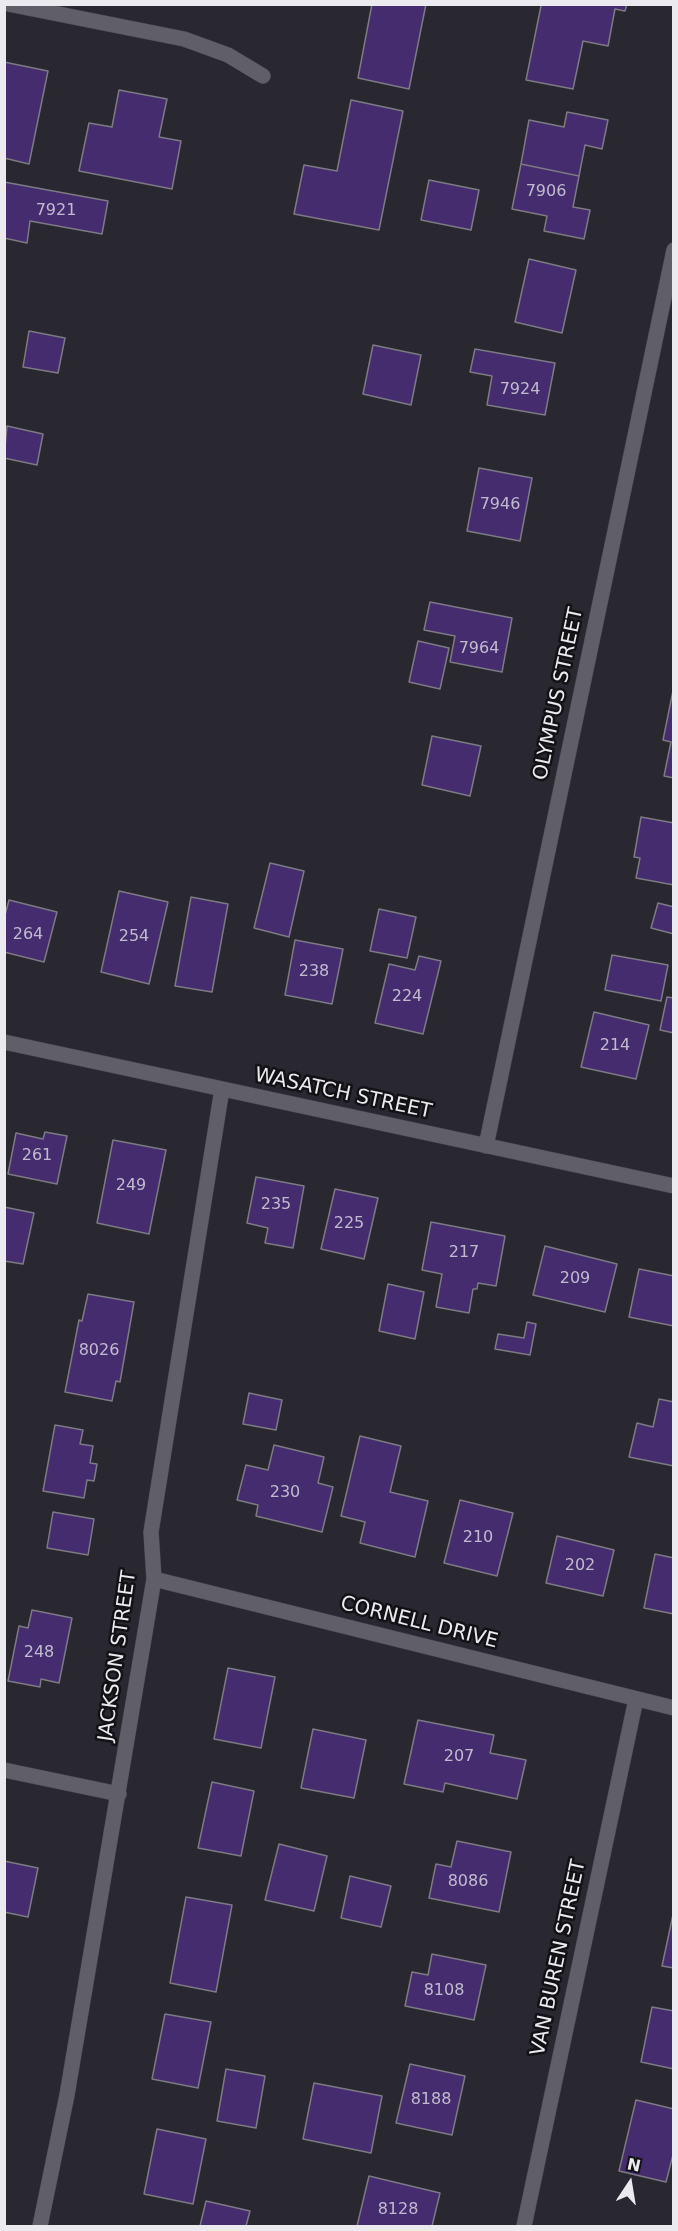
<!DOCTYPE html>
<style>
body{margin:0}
#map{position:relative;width:678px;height:2231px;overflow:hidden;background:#29272f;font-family:"DejaVu Sans",sans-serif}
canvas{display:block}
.frame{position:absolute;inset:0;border:6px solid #ebeaef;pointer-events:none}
.north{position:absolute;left:600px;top:2153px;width:60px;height:60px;-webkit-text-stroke:4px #121114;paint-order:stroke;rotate:12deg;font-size:16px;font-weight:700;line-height:24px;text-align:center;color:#ebeaef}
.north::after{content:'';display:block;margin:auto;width:21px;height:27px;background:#ebeaef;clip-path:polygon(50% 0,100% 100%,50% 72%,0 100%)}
</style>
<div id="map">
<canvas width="678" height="2231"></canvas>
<div class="frame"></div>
<div class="north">N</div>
</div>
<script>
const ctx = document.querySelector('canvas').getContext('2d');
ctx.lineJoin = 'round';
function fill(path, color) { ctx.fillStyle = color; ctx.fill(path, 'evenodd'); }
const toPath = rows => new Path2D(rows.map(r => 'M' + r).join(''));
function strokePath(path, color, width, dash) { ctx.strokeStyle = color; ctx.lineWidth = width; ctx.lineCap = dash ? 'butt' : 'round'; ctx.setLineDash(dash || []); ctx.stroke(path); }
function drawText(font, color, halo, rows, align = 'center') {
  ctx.font = font + ' "DejaVu Sans",sans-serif'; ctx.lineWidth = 5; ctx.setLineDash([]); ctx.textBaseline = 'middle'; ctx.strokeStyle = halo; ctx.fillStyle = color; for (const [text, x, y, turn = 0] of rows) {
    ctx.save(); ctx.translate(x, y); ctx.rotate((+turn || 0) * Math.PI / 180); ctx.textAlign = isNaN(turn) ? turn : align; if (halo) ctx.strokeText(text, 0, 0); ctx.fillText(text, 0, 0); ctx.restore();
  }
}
const building = toPath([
 [372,4,426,4,409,89,358,78,372,4],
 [538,4,627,4,625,11,615,9,608,46,583,41,573,89,526,80,541,6,538,4],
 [4,62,48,71,29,164,4,158,4,62],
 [119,90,167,99,159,137,181,141,172,189,79,171,89,123,112,127,119,90],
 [351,100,403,111,379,230,294,214,304,165,337,171,351,100],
 [567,112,608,120,602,149,585,145,579,176,521,164,529,120,564,127,567,112],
 [521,164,579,176,573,207,590,210,584,239,544,231,547,216,512,209,521,164],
 [429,180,479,190,471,230,421,220,429,180],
 [4,182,108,201,102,234,30,221,27,243,4,238,4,182],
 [529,259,576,270,562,333,515,322,529,259],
 [29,331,65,338,58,373,23,367,29,331],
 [373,345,421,355,411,405,363,394,373,345],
 [475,349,555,363,545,415,487,405,492,376,470,372,475,349],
 [7,426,43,434,37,465,4,458,7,426],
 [479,468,532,478,520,541,467,531,479,468],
 [430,602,512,618,502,672,450,662,455,636,424,630,430,602],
 [418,641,449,648,440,689,409,682,418,641],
 [674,686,674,778,664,776,671,742,663,740,674,686],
 [432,736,481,746,470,796,422,785,432,736],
 [641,817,674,823,674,885,636,878,640,858,634,857,641,817],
 [270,863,304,871,289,937,254,928,270,863],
 [119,891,168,902,149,984,101,972,119,891],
 [191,897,228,904,212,992,175,986,191,897],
 [9,900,57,912,44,962,4,952,4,919,9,900],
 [658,903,674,907,674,934,651,928,658,903],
 [379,909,416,917,407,958,370,951,379,909],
 [295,940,343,949,332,1004,285,995,295,940],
 [612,955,668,965,661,1001,605,990,612,955],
 [419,956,441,961,423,1034,375,1023,389,964,415,970,419,956],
 [667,997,674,998,674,1033,660,1030,667,997],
 [594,1012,649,1025,636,1079,581,1067,594,1012],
 [45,1132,67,1136,57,1184,8,1174,16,1133,43,1139,45,1132],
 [113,1140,166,1150,149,1234,97,1223,113,1140],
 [256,1177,304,1186,293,1248,265,1243,268,1228,247,1223,256,1177],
 [335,1189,378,1198,364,1259,321,1249,335,1189],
 [4,1207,34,1213,23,1264,4,1261,4,1207],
 [431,1222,505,1236,496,1286,478,1283,477,1289,473,1289,469,1313,436,1307,442,1274,422,1270,431,1222],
 [545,1246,617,1264,605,1312,533,1295,545,1246],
 [639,1269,674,1276,674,1326,629,1317,639,1269],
 [388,1284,424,1292,415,1339,379,1331,388,1284],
 [88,1294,134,1302,120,1382,116,1381,112,1401,65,1392,79,1320,82,1321,88,1294],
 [527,1322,536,1324,530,1355,495,1349,498,1334,524,1338,527,1322],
 [249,1393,282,1400,276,1430,243,1424,249,1393],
 [659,1399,674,1402,674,1466,629,1457,637,1423,653,1427,659,1399],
 [55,1425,83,1430,80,1444,93,1446,90,1463,97,1464,94,1481,87,1480,84,1498,43,1491,55,1425],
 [360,1436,401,1446,390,1492,428,1501,415,1557,360,1543,365,1522,341,1516,360,1436],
 [274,1445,324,1457,318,1483,333,1487,322,1532,256,1516,258,1505,237,1500,246,1465,268,1470,274,1445],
 [460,1500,513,1513,497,1576,444,1563,460,1500],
 [53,1512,94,1519,88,1555,47,1548,53,1512],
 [557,1536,614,1550,603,1596,546,1583,557,1536],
 [655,1554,674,1558,674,1614,644,1608,655,1554],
 [32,1610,72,1618,59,1683,41,1679,40,1687,8,1681,19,1626,28,1628,32,1610],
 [228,1668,275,1677,261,1748,214,1739,228,1668],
 [418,1720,494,1735,490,1753,526,1760,517,1799,445,1783,443,1792,404,1784,418,1720],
 [313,1729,366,1740,354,1798,301,1788,313,1729],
 [212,1782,254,1791,241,1856,198,1848,212,1782],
 [457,1841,511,1852,499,1912,429,1898,436,1864,451,1867,457,1841],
 [279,1844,327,1856,314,1911,265,1900,279,1844],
 [4,1861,38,1868,28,1917,4,1912,4,1861],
 [350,1876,391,1886,381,1927,341,1918,350,1876],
 [186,1897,232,1905,216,1992,170,1983,186,1897],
 [674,1910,674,1968,662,1966,674,1910],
 [432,1954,486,1965,474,2020,405,2006,412,1972,428,1975,432,1954],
 [652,2007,674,2011,674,2069,641,2062,652,2007],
 [165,2014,211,2022,198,2088,152,2079,165,2014],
 [410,2064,465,2076,452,2135,396,2123,410,2064],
 [226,2069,265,2076,256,2128,217,2121,226,2069],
 [314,2083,382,2096,371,2153,303,2139,314,2083],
 [636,2100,674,2109,674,2151,666,2182,619,2171,636,2100],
 [157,2129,206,2139,193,2204,144,2194,157,2129],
 [369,2176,440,2193,432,2226,357,2226,369,2176],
 [206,2201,250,2211,246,2226,200,2226,206,2201]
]);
const minor = toPath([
 [8,4,184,39,228,55,263,76],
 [4,1042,674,1186],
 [486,1146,674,250],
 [154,1579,674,1708],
 [4,1770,119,1794],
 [40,2226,67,2095,154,1579,151,1532,222,1089],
 [524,2226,636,1699]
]);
const numberNames = [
 ["7906",546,192],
 ["7921",56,211],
 ["7924",520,390],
 ["7946",500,505],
 ["7964",479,649],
 ["264",28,935],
 ["254",134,937],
 ["238",314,972],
 ["224",407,997],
 ["214",615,1046],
 ["261",37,1156],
 ["249",131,1186],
 ["235",276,1205],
 ["225",349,1224],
 ["217",464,1253],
 ["209",575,1279],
 ["8026",99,1351],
 ["230",285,1493],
 ["210",478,1538],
 ["202",580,1566],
 ["248",39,1653],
 ["207",459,1757],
 ["8086",468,1882],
 ["8108",444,1991],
 ["8188",431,2100],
 ["8128",398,2210]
];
const streetNames = [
 ["OLYMPUS STREET",559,694,-78],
 ["WASATCH STREET",343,1094,12],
 ["CORNELL DRIVE",419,1623,14],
 ["JACKSON STREET",118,1656,-82],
 ["VAN BUREN STREET",559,1958,-78]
];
fill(building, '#442c6e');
strokePath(building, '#7c7a83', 1.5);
strokePath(minor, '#46444b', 16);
strokePath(minor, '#605e67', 15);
drawText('16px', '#c1bacf', null, numberNames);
drawText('20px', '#ebeaef', '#121114', streetNames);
</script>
